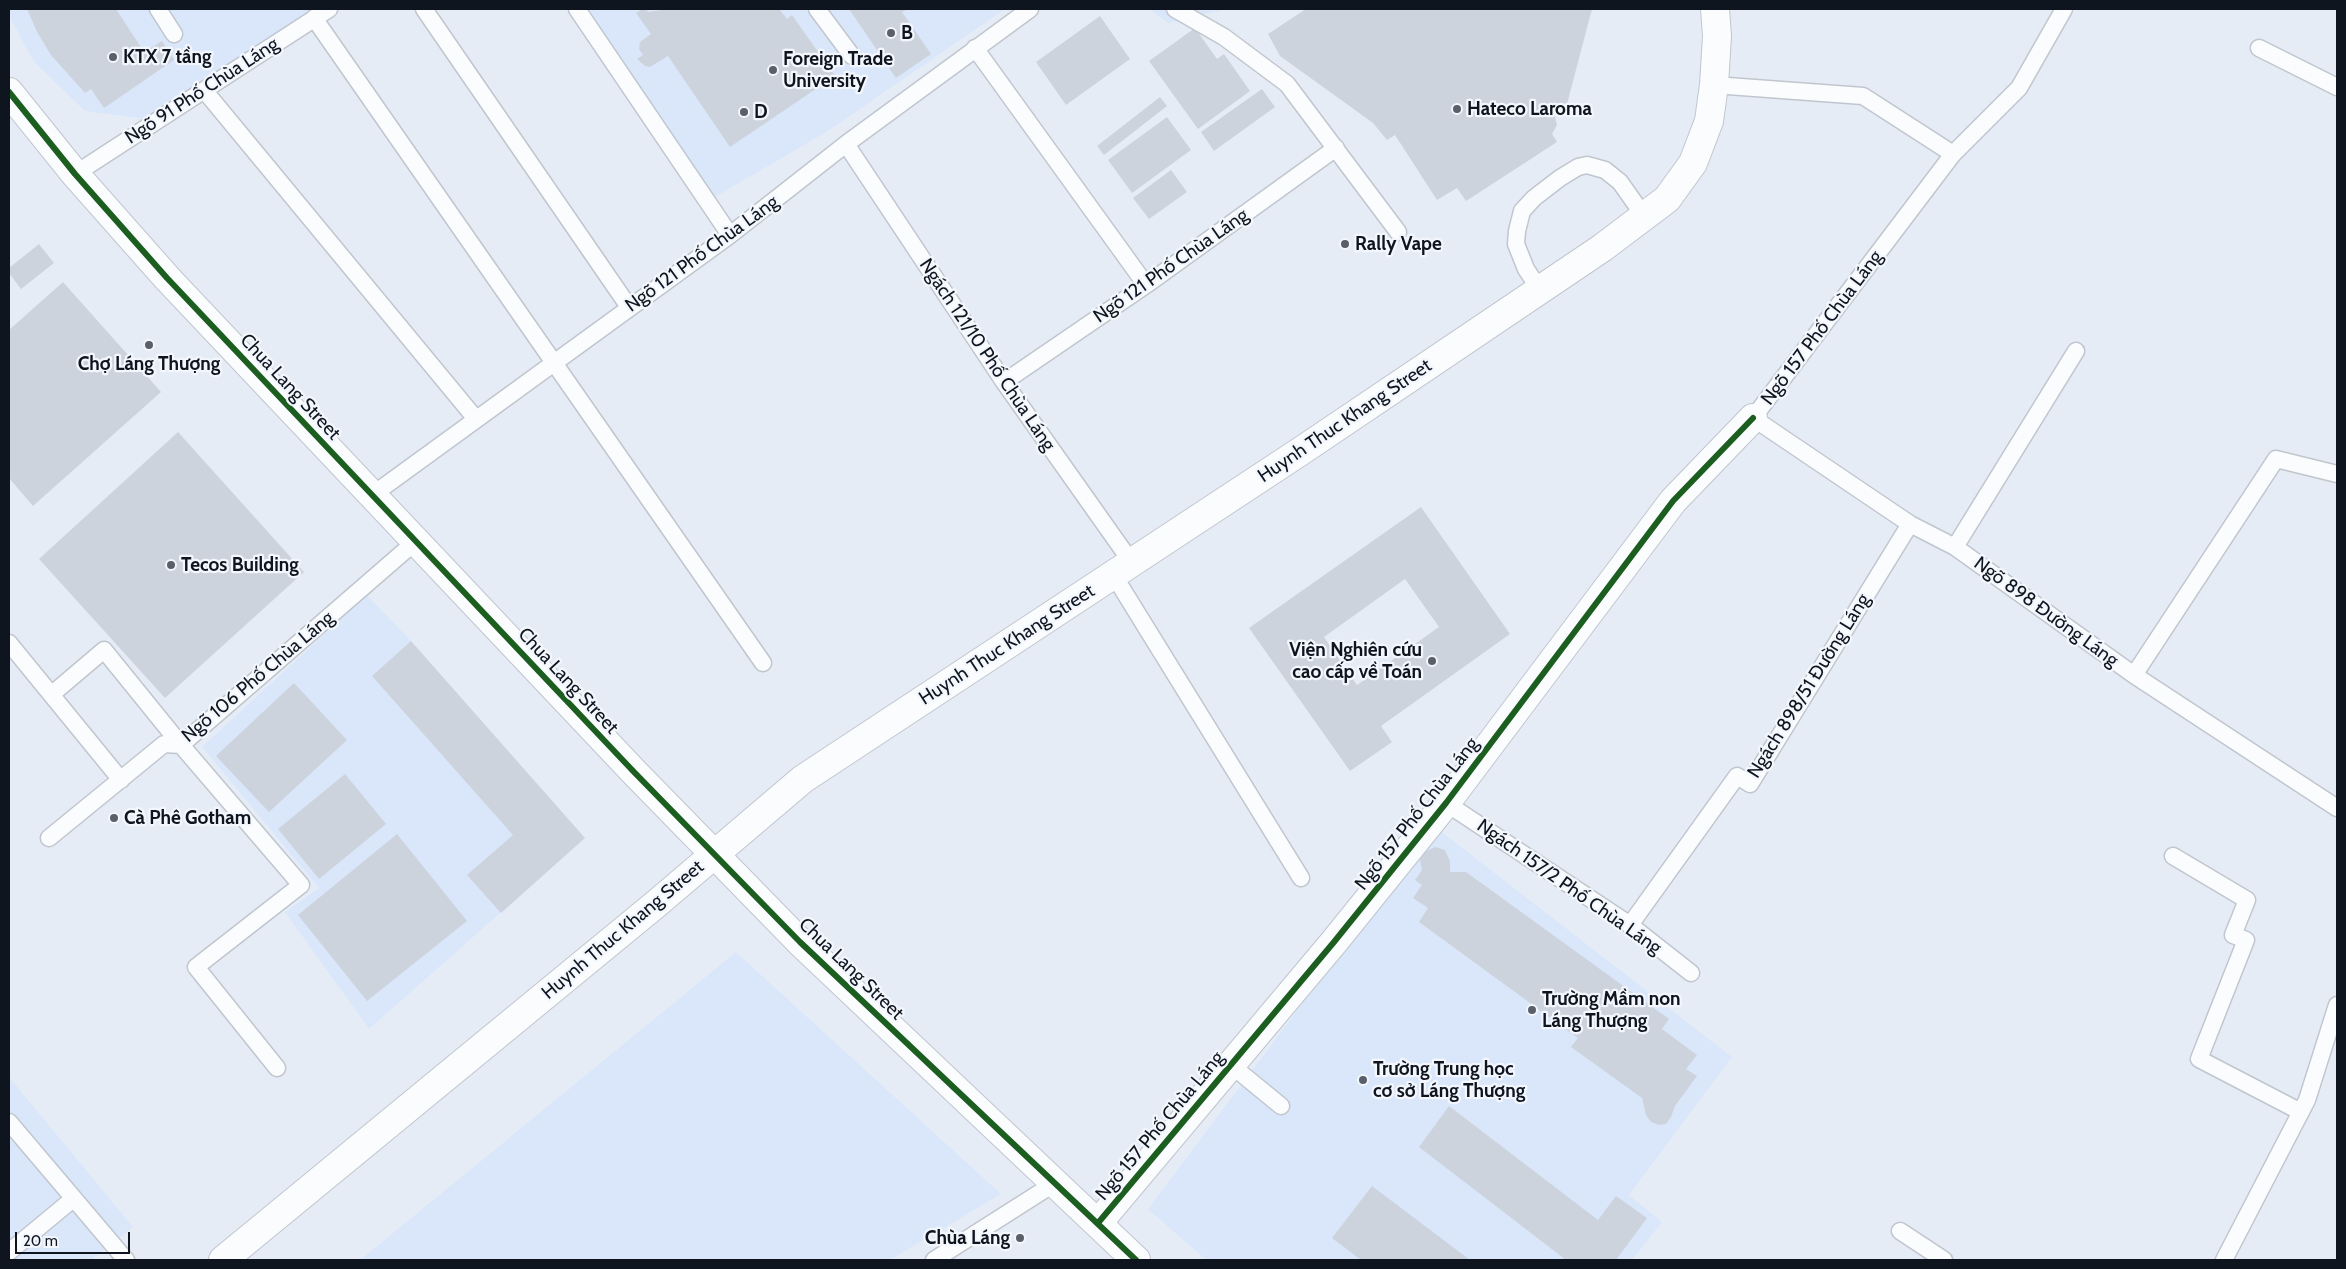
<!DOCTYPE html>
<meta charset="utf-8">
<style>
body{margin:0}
#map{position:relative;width:2346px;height:1269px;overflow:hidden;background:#e6ecf5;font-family:Cabin,sans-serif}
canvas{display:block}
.frame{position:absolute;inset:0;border:10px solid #0f151f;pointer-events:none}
.scale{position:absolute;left:15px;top:1232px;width:115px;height:22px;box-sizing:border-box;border:2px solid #0f151f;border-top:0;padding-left:6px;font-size:15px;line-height:18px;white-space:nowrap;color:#0f151f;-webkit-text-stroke:4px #f3f7fd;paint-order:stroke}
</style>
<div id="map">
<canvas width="2346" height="1269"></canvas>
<div class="frame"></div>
<div class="scale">20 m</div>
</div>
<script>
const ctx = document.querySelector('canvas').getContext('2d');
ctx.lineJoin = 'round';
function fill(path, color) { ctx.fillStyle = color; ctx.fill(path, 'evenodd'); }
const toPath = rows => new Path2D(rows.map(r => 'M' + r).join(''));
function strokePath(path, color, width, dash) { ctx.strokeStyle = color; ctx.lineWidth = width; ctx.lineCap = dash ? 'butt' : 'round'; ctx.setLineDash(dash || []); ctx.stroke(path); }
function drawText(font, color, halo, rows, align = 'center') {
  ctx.font = font + ' Cabin,sans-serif'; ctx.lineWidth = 4.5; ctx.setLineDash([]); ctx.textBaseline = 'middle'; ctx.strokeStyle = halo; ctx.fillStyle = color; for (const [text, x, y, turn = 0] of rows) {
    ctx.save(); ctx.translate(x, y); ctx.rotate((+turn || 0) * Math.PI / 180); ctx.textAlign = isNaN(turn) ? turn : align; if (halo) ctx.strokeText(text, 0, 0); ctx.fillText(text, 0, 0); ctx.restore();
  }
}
const built = toPath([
 [9,9,315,9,146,119,85,111,34,62,9,16],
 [588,9,1005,9,828,131,715,197],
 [1149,9,1228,9,1168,23],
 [367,595,411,641,585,838,369,1029,285,912,319,888,202,747],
 [1438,829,1732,1057,1629,1195,1662,1222,1632,1260,1206,1260,1148,1209,1332,964],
 [736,952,1001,1194,890,1260,360,1260],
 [9,1077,133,1227,91,1260,9,1260]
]);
const building = toPath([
 [27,9,116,9,144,52,162,41,174,60,104,108,91,89,85,93,51,55,37,32],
 [642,9,646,9,648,12,669,9,779,9,787,19,792,15,835,76,730,147,668,56,650,67,645,66,637,59,643,55,639,49,640,42,651,34,636,13],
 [849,9,908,9,902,12,931,54,896,78],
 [1306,9,1592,9,1567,104,1554,113,1557,125,1552,134,1557,142,1466,201,1457,188,1437,200,1395,135,1387,140,1373,123,1280,56,1268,34],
 [1100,16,1130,59,1066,105,1036,62],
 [1195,28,1217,59,1224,54,1250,91,1198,129,1149,61],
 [1262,89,1275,107,1214,151,1201,132],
 [1160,97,1167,106,1104,155,1097,146],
 [1167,117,1191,150,1132,193,1108,160],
 [1171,170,1187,192,1149,219,1133,198],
 [39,244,54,263,21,289,9,273,9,268],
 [63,282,161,392,33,506,9,478,9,330],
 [178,432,304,572,165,698,39,559],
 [1421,507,1510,634,1381,726,1392,742,1350,771,1249,628],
 [1405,579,1439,627,1357,685,1324,637],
 [411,641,585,838,501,913,467,875,513,835,372,676],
 [294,683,347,740,269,812,216,756],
 [345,774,386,824,319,879,278,829],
 [397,834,467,921,367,1001,298,915],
 [1435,847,1445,850,1450,861,1450,872,1466,872,1669,1019,1662,1029,1697,1055,1686,1069,1697,1076,1675,1106,1671,1117,1666,1124,1659,1125,1651,1122,1646,1115,1642,1098,1571,1047,1578,1038,1419,922,1428,908,1413,898,1422,885,1415,880,1422,870,1420,860,1425,852],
 [1449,1106,1598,1220,1616,1196,1647,1218,1616,1260,1566,1260,1419,1147],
 [1372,1186,1470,1260,1361,1260,1332,1238]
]);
const lane = toPath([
 [158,9,174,34],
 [424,9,629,307],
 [577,9,730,235],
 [817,9,852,56],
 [1175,9,1224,37,1287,84,1398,232],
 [2064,9,2019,88,1953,154,1753,418,1910,524,1955,547,2134,675,2337,808],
 [314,18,763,663],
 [975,48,1146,285],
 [2259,48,2337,87],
 [1714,85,1863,96,1953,154],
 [204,90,476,419],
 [846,144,1004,382,1132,563],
 [75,174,329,9],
 [1540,290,1526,269,1516,244,1517,231,1522,211,1534,198,1560,178,1578,167,1587,165,1605,170,1620,182,1644,216],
 [1004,382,1146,285,1336,148],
 [371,496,730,235,846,144,1030,9],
 [1955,547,2076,351],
 [1113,574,1301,878],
 [9,643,121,780],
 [2134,675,2276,459,2337,474],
 [58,689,104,650,181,745,301,885,196,967,277,1068],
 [1446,803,1630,925,1691,973],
 [49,838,164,744,181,745,415,542],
 [2173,856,2247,900,2233,935,2246,940,2199,1059,2301,1112],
 [1630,925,1737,776,1750,784,1910,524],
 [1231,1065,1281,1106],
 [9,1122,126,1260],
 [1900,1231,1944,1260],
 [9,1252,73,1199],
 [934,1260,1055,1183],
 [2224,1260,2307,1100,2337,1005]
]);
const street = toPath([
 [1098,1223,1334,942,1446,803,1673,501,1753,418]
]);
const secondary = toPath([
 [9,92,75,174,167,278,634,772,800,942,1136,1260]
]);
const primary = toPath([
 [223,1260,656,904,803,779,1301,451,1602,248,1667,199,1693,163,1709,121,1714,85,1717,36,1715,9]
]);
const cycleway = toPath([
 [9,92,75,174,167,278,634,772,800,942,1136,1260],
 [1098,1223,1334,942,1446,803,1673,501,1753,418]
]);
const markers = [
 [891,33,5,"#5a606a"],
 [113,57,5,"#5a606a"],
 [773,70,5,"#5a606a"],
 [1457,109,5,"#5a606a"],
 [744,112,5,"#5a606a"],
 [1345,244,5,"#5a606a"],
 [149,345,5,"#5a606a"],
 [171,565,5,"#5a606a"],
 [1432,661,5,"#5a606a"],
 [114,818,5,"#5a606a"],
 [1532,1010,5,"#5a606a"],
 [1363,1080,5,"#5a606a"],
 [1020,1238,5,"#5a606a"]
];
const poiNames = [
 ["B",901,33],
 ["KTX 7 tầng",123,57],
 ["Foreign Trade",783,59],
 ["University",783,81],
 ["Hateco Laroma",1467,109],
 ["D",754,112],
 ["Rally Vape",1355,244],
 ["Chợ Láng Thượng",149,364,"center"],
 ["Tecos Building",181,565],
 ["Viện Nghiên cứu",1422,650,"right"],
 ["cao cấp về Toán",1422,672,"right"],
 ["Cà Phê Gotham",124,818],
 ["Trường Mầm non",1542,999],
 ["Láng Thượng",1542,1021],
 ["Trường Trung học",1373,1069],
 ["cơ sở Láng Thượng",1373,1091],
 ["Chùa Láng",1010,1238,"right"]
];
const streetNames = [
 ["Ngõ 91 Phố Chùa Láng",202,91,-33],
 ["Ngõ 121 Phố Chùa Láng",702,254,-36],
 ["Ngõ 121 Phố Chùa Láng",1171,266,-35],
 ["Ngõ 157 Phố Chùa Láng",1822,328,-53],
 ["Ngách 121/10 Phố Chùa Láng",987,355,56],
 ["Chua Lang Street",290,387,47],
 ["Huynh Thuc Khang Street",1345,421,-34],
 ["Ngõ 898 Đường Láng",2046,612,36],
 ["Huynh Thuc Khang Street",1007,645,-33],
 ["Ngõ 106 Phố Chùa Láng",258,677,-40],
 ["Chua Lang Street",568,681,47],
 ["Ngách 898/51 Đường Láng",1809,686,-58],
 ["Ngõ 157 Phố Chùa Láng",1417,814,-52],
 ["Ngách 157/2 Phố Chùa Láng",1569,887,35],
 ["Huynh Thuc Khang Street",623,930,-40],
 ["Chua Lang Street",851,969,44],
 ["Ngõ 157 Phố Chùa Láng",1160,1126,-50]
];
fill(built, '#dae7fa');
fill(building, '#cdd3dd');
strokePath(lane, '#c0c6ce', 19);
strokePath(street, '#c0c6ce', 30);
strokePath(secondary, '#c0c6ce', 30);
strokePath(primary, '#c0c6ce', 30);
strokePath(lane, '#fbfcfe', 16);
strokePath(street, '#fbfcfe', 28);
strokePath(secondary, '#fbfcfe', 28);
strokePath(primary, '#fbfcfe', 28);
strokePath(cycleway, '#1b5e20', 6);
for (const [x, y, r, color] of markers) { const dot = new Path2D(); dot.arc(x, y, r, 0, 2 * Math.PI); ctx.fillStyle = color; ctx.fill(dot); strokePath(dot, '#f3f7fd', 2); }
drawText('bold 19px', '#0f151f', '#f3f7fd', poiNames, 'left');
drawText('19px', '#0f151f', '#f3f7fd', streetNames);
</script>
